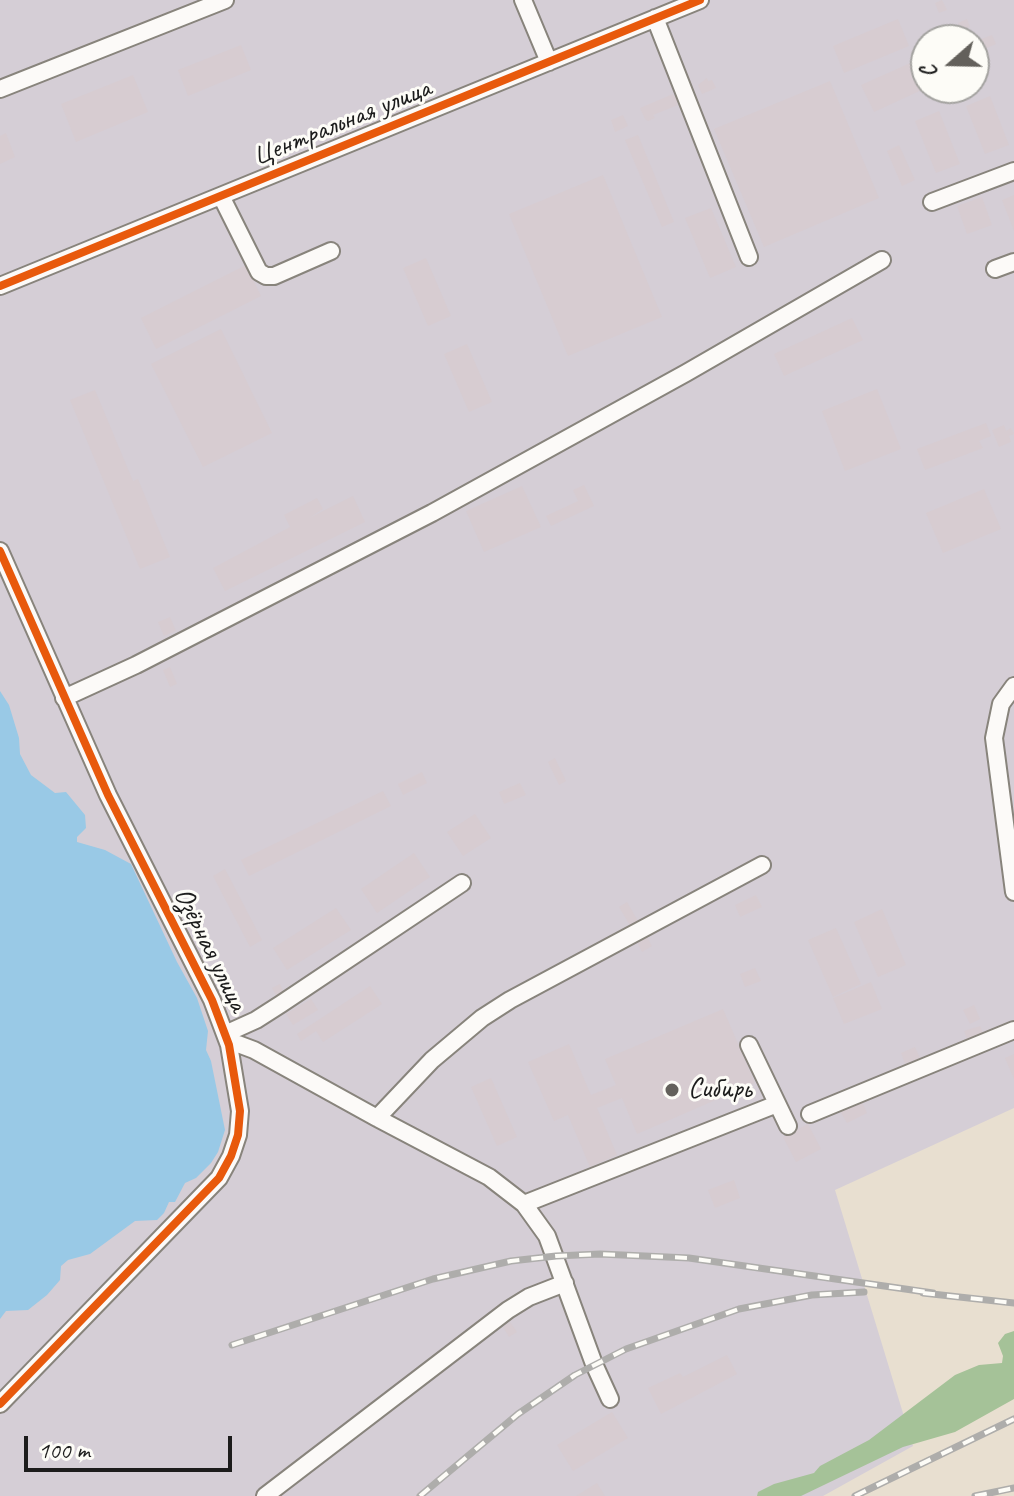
<!DOCTYPE html>
<meta charset="utf-8">
<style>
body{margin:0}
#map{position:relative;width:1014px;height:1496px;overflow:hidden;background:#e8dfd0;font-family:Caveat,sans-serif}
canvas{display:block}
.north{position:absolute;left:910px;top:24px;width:80px;height:80px;box-sizing:border-box;background:#fdfcf7;border:2px solid #a3a29f;border-radius:50%;rotate:250deg;font-size:22px;font-weight:700;line-height:32px;text-align:center;color:#1c1c1c}
.north::after{content:'';display:block;margin:auto;width:28px;height:36px;background:#63605b;clip-path:polygon(50% 0,100% 100%,50% 72%,0 100%)}
.scale{position:absolute;left:24px;top:1436px;width:208px;height:36px;box-sizing:border-box;border:4px solid #1c1c1c;border-top:0;padding-left:10px;font-size:24px;line-height:28px;white-space:nowrap;color:#1c1c1c;-webkit-text-stroke:6px #fdfcf7;paint-order:stroke}
</style>
<div id="map">
<canvas width="1014" height="1496"></canvas>
<div class="north">С</div>
<div class="scale">100 m</div>
</div>
<script>
const ctx = document.querySelector('canvas').getContext('2d');
ctx.lineJoin = 'round';
function fill(path, color) { ctx.fillStyle = color; ctx.fill(path, 'evenodd'); }
const toPath = rows => new Path2D(rows.map(r => 'M' + r).join(''));
function strokePath(path, color, width, dash) { ctx.strokeStyle = color; ctx.lineWidth = width; ctx.lineCap = dash ? 'butt' : 'round'; ctx.setLineDash(dash || []); ctx.stroke(path); }
function drawText(font, color, halo, rows, align = 'center') {
  ctx.font = font + ' Caveat,sans-serif'; ctx.lineWidth = 6; ctx.setLineDash([]); ctx.textBaseline = 'middle'; ctx.strokeStyle = halo; ctx.fillStyle = color; for (const [text, x, y, turn = 0] of rows) {
    ctx.save(); ctx.translate(x, y); ctx.rotate((+turn || 0) * Math.PI / 180); ctx.textAlign = isNaN(turn) ? turn : align; if (halo) ctx.strokeText(text, 0, 0); ctx.fillText(text, 0, 0); ctx.restore();
  }
}
const industrial = toPath([
 [0,0,1014,0,1014,1108,835,1190,913,1446,823,1496,0,1496],
 [926,40,974,40,974,88,926,88]
]);
const forest = toPath([
 [1014,1331,1014,1399,955,1432,903,1447,801,1496,757,1496,758,1492,774,1484,814,1473,820,1466,869,1440,955,1375,979,1365,1002,1363,1003,1356,998,1343,1005,1334]
]);
const water = toPath([
 [0,691,9,705,19,738,20,754,31,775,55,793,66,792,85,815,86,828,77,837,77,842,105,850,131,864,177,962,197,998,208,1031,206,1050,211,1061,225,1130,218,1152,211,1163,196,1178,185,1183,175,1202,169,1202,164,1213,157,1220,135,1221,90,1254,68,1260,61,1266,60,1280,47,1295,28,1310,6,1311,0,1319]
]);
const building = toPath([
 [942,0,947,10,939,13,935,3],
 [898,19,909,46,844,73,833,46],
 [967,19,970,27,961,31,958,23],
 [992,35,996,44,985,49,981,39],
 [241,45,251,70,188,96,178,70],
 [926,56,926,88,874,112,861,85],
 [133,75,148,112,76,142,61,104],
 [707,78,708,81,712,80,716,88,702,94,698,85],
 [830,81,879,198,764,247,714,129],
 [673,94,674,96,677,95,680,101,677,103,678,105,653,115,655,118,648,121,645,119,640,108],
 [990,96,1009,145,985,154,966,106],
 [939,111,960,164,936,173,915,121],
 [623,115,628,126,615,132,611,120],
 [6,133,15,157,0,164,0,136],
 [638,135,674,222,662,227,625,140],
 [899,145,915,180,902,186,887,151],
 [603,175,662,317,568,356,509,214],
 [1014,195,1014,231,1002,200],
 [982,197,992,225,967,234,957,206],
 [711,208,736,267,710,278,685,218],
 [426,258,451,316,428,326,403,268],
 [246,265,261,296,156,349,141,318],
 [852,318,863,340,784,376,774,354],
 [221,329,272,433,203,467,151,364],
 [467,344,492,402,469,412,444,354],
 [877,389,901,449,845,471,822,411],
 [95,390,133,481,138,479,170,557,140,569,70,400],
 [986,423,991,436,979,441,983,448,925,470,917,449],
 [1004,425,1006,431,1011,428,1014,434,1009,436,1011,442,999,447,992,430],
 [584,485,594,506,551,526,546,516,578,501,573,490],
 [522,486,541,527,484,552,466,511],
 [984,489,1001,529,943,553,926,513],
 [353,496,365,522,225,591,213,568,290,527,284,515,317,498,323,509,309,518],
 [170,617,176,631,164,636,158,622],
 [170,667,177,684,170,687,163,670],
 [555,758,566,781,559,785,548,762],
 [422,772,427,783,403,795,398,784],
 [520,783,526,795,504,804,499,792],
 [383,791,391,806,249,876,241,860],
 [475,814,491,838,463,856,447,832],
 [414,853,430,877,377,913,361,889],
 [225,869,262,940,250,947,213,876],
 [756,895,762,907,740,917,735,905],
 [627,902,639,923,631,927,619,907],
 [336,908,351,930,287,970,273,948],
 [882,909,906,965,878,977,854,922],
 [836,928,861,984,833,997,808,940],
 [647,937,652,946,642,952,637,942],
 [755,968,761,981,745,987,740,974],
 [871,982,882,1009,844,1024,833,998],
 [280,984,283,991,276,995,272,988],
 [370,986,382,1004,323,1042,316,1031,301,1041,297,1034],
 [311,999,318,1010,293,1025,286,1014],
 [974,1005,980,1019,970,1024,963,1010],
 [723,1009,755,1083,637,1134,622,1098,597,1108,617,1155,590,1167,568,1115,554,1121,528,1062,569,1044,591,1095,616,1085,605,1059],
 [980,1026,983,1033,967,1039,964,1031],
 [915,1047,920,1058,905,1064,901,1053],
 [1014,1054,1014,1079,1005,1058],
 [491,1078,517,1137,497,1146,471,1087],
 [861,1100,867,1113,847,1123,840,1111],
 [808,1124,821,1149,796,1162,783,1137],
 [734,1180,740,1198,715,1208,708,1190],
 [510,1322,517,1332,509,1337,503,1327],
 [727,1355,737,1374,661,1414,648,1388,680,1373,683,1377],
 [612,1412,628,1438,573,1471,557,1445],
 [597,1483,605,1496,576,1496]
]);
const minor = toPath([
 [523,0,549,62],
 [655,18,749,257],
 [0,89,225,0],
 [221,196,259,272,266,276,274,276,331,251],
 [932,202,1014,171],
 [995,269,1014,262],
 [0,286,700,0],
 [0,551,108,795,212,1000,229,1045,240,1111,238,1135,231,1156,219,1178,0,1404],
 [1014,686,1001,704,994,738,1014,892],
 [64,698,136,665,432,513,686,373,882,260],
 [225,1034,256,1020,281,1004,462,883],
 [229,1045,238,1044,254,1050,377,1118,489,1177,524,1204,547,1236,594,1364,610,1399],
 [749,1045,788,1126],
 [810,1114,1014,1030],
 [377,1118,432,1060,482,1018,510,1000,762,865],
 [524,1204,777,1104],
 [265,1496,508,1310,529,1297,565,1283]
]);
const rail = toPath([
 [923,1293,1014,1303],
 [232,1345,433,1279,511,1261,556,1256,600,1254,689,1258,933,1293],
 [420,1496,518,1414,575,1375,626,1349,739,1309,812,1295,864,1292],
 [855,1496,1014,1419],
 [975,1496,1014,1488]
]);
const cycleway = toPath([
 [0,286,700,0],
 [0,551,108,795,212,1000,229,1045,240,1111,238,1135,231,1156,219,1178,0,1404]
]);
const markers = [
 [672,1090,8,"#63605b"]
];
const streetNames = [
 ["Центральная улица",342,123,-22],
 ["Озёрная улица",210,950,64]
];
const poiNames = [
 ["Сибирь",688,1090]
];
fill(industrial, '#d5ced6');
fill(forest, '#a5c298');
fill(water, '#99c9e6');
fill(building, '#d7ccd1');
strokePath(minor, '#88847c', 20);
strokePath(minor, '#fcfaf8', 16);
strokePath(rail, '#aeadab', 7);
strokePath(rail, '#fdfcf7', 4, [12]);
strokePath(cycleway, '#e8590c', 8);
for (const [x, y, r, color] of markers) { const dot = new Path2D(); dot.arc(x, y, r, 0, 2 * Math.PI); ctx.fillStyle = color; ctx.fill(dot); strokePath(dot, '#fdfcf7', 3); }
drawText('28px', '#1c1c1c', '#fdfcf7', streetNames);
drawText('28px', '#1c1c1c', '#fdfcf7', poiNames, 'left');
</script>
